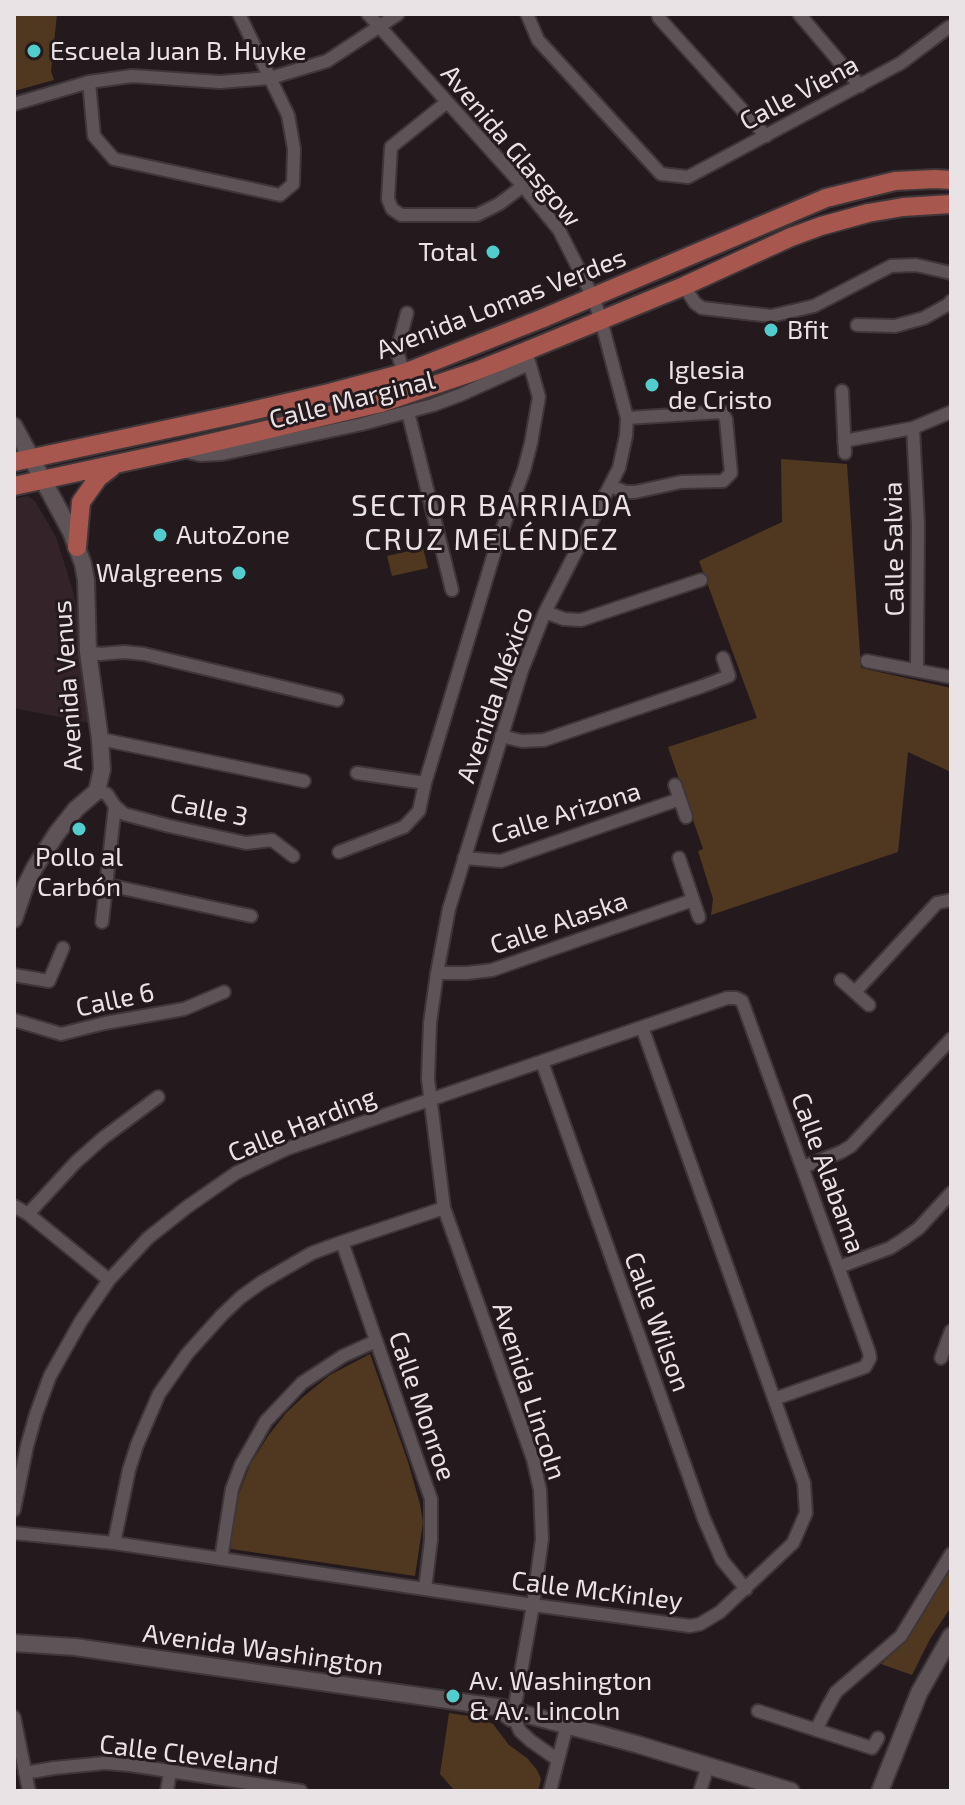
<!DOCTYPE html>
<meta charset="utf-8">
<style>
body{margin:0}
#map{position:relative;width:965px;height:1805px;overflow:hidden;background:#241a1d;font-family:"Exo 2",sans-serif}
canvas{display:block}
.frame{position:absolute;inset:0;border:16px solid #eae3e5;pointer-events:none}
</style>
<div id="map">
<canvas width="965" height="1805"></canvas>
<div class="frame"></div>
</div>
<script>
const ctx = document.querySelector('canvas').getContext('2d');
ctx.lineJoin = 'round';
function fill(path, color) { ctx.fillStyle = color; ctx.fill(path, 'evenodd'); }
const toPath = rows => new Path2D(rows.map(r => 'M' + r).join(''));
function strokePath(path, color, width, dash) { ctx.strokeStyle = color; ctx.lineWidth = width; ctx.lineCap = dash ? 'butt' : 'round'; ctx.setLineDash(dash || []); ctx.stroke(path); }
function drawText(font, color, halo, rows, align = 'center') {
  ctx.font = font + ' "Exo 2",sans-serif'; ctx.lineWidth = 6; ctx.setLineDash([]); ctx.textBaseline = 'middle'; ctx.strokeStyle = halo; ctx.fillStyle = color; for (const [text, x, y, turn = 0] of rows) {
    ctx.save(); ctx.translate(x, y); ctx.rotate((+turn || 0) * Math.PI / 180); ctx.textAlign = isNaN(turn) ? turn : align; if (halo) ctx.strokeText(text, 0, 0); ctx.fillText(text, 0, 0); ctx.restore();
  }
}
const built = toPath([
 [28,496,35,501,56,537,73,591,78,616,90,723,14,708,14,499]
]);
const green = toPath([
 [14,14,57,14,51,71,54,80,14,91],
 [781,459,847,464,861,668,951,688,951,772,908,752,898,852,711,915,713,899,698,851,703,849,668,747,757,718,699,561,782,522],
 [423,548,428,568,392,576,387,556],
 [370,1354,408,1462,420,1504,423,1522,415,1576,231,1549,232,1528,237,1499,250,1465,268,1436,286,1413,303,1397,330,1375],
 [951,1567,951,1607,930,1639,912,1675,881,1664,907,1640],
 [449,1713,469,1716,487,1721,493,1724,509,1745,527,1758,537,1770,541,1779,538,1791,455,1791,440,1774]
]);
const street = toPath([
 [368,14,523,186,559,230,593,297,601,320,627,418,626,436,619,468,545,612,522,670,449,909,437,973,430,1023,428,1079,444,1208,533,1459,540,1490,542,1539,533,1605,516,1700],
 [527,14,538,40,661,174,688,177,901,63,949,27],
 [658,14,659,18,766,136],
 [799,14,860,86],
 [89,82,94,136,114,159,280,195,293,184,294,149,288,115,239,14],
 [447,102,391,147,388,199,392,209,401,215,477,215,499,204,523,186],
 [14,104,89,82,132,76,220,82,270,78,327,61,398,14],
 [684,286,695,303,702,308,771,316,814,306,891,266,916,265,951,273],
 [857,325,895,326,924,318,949,304,951,301],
 [404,373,398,355,400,339,407,313],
 [842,391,845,453],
 [408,412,452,590],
 [913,428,918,524,917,670],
 [844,441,913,428,951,412],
 [183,451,200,455,222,454,362,424,433,405,460,395,529,364],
 [610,486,626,492,635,492,681,482,723,481,731,473,726,419,722,412,627,418],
 [545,612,564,619,581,620,701,580],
 [88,652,100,654,124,652,144,654,337,700],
 [867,661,951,677],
 [501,736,522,741,544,740,703,686,729,676,723,658],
 [100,739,304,781],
 [357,773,425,783],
 [675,785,686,817],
 [97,791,107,794,115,806,102,922],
 [115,806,124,814,169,826,246,843,272,840,293,856],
 [339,852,404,827,419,811,425,783,496,547,524,470,531,443,539,397,526,351],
 [464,858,501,861,680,799],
 [679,858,699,917],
 [108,885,251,916],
 [437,973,467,973,492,970,693,900],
 [14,975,49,981,63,948],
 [841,980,869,1005],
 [855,992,937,903,951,900],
 [14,1020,61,1034,105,1023,184,1009,224,992],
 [542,1062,704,1519,722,1560,746,1589],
 [803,1167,841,1152,851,1146,951,1039],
 [14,1206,28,1214,109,1280],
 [28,1214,76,1162,103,1138,158,1097],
 [342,1242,431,1499,431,1540,425,1589],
 [839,1267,890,1248,904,1239,919,1228,951,1193],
 [941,1358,951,1331],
 [14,1510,27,1446,36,1414,50,1376,81,1321,109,1280,148,1238,187,1207,236,1173,286,1149,727,998,736,998,742,1001,869,1352,870,1358,865,1367,774,1399],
 [14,1533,114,1543,533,1605,690,1626,700,1624,720,1612,793,1543,806,1513,804,1483,642,1027],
 [114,1543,129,1470,137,1445,159,1394,187,1354,222,1315,241,1297,262,1282,312,1253,342,1242,444,1208],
 [221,1559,232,1489,241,1465,266,1421,302,1383,343,1356,376,1341],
 [758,1711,872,1748,878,1738],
 [14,1717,29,1791],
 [514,1718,520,1731,531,1741,558,1760],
 [816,1730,827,1708,836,1692,901,1636,951,1554],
 [25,1773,54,1768,105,1763,130,1765,301,1791],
 [167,1791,170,1772],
 [550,1791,567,1725],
 [700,1791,708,1766]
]);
const secondary = toPath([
 [14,426,71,532,83,564,86,580,88,652,100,739,102,769,97,791,76,809,57,833,35,867,25,887,14,919],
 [14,1643,75,1647,504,1708],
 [504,1708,506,1714,511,1718,517,1717,521,1713,636,1744,791,1791],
 [880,1791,919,1693,951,1636]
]);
const primary = toPath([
 [14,462,238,414,329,393,404,373,541,319,826,198,895,181,935,179,951,180],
 [14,486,180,450,381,403,476,371,526,351,684,286,791,237,821,226,868,213,903,207,951,204],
 [77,547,81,502,98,478,112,467]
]);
const markers = [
 [34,51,8,"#52cdcd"],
 [493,252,8,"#52cdcd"],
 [771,330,8,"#52cdcd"],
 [652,385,8,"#52cdcd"],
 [160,535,8,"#52cdcd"],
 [239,573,8,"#52cdcd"],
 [79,829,8,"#52cdcd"],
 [453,1696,8,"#52cdcd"]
];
const poiNames = [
 ["Escuela Juan B. Huyke",50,51],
 ["Total",477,252,"right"],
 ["Bfit",787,330],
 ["Iglesia",668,370],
 ["de Cristo",668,400],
 ["AutoZone",176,535],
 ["Walgreens",223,573,"right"],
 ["Pollo al",79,857,"center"],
 ["Carbón",79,887,"center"],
 ["Av. Washington",469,1681],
 ["& Av. Lincoln",469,1711]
];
const streetNames = [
 ["Calle Viena",799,93,-28],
 ["Avenida Glasgow",511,146,50],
 ["Avenida Lomas Verdes",501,304,-21],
 ["Calle Marginal",352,400,-14],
 ["Calle Salvia",894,549,-91],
 ["Avenida Venus",68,686,-94],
 ["Avenida México",495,695,-71],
 ["Calle 3",209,810,11],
 ["Calle Arizona",566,813,-17],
 ["Calle Alaska",559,923,-19],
 ["Calle 6",115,1000,-12],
 ["Calle Harding",302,1125,-22],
 ["Calle Alabama",828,1173,70],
 ["Calle Wilson",657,1322,70],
 ["Avenida Lincoln",529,1391,72],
 ["Calle Monroe",422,1406,71],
 ["Calle McKinley",597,1591,7],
 ["Avenida Washington",263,1650,8],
 ["Calle Cleveland",189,1755,7]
];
const quarterNames = [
 ["SECTOR BARRIADA",492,506],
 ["CRUZ MELÉNDEZ",492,540]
];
fill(built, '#342429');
fill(green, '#503820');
strokePath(street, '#3e3639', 16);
strokePath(secondary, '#3e3639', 20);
strokePath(primary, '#3e3639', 22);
strokePath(street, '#5e5356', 12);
strokePath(secondary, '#5e5356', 16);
strokePath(primary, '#a7574d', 18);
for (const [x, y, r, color] of markers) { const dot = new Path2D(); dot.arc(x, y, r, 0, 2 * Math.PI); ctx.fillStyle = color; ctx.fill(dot); strokePath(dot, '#241a1d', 3); }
drawText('26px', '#eae3e5', '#241a1d', poiNames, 'left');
drawText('26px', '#eae3e5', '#241a1d', streetNames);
ctx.letterSpacing = '2px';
drawText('30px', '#eae3e5', '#241a1d', quarterNames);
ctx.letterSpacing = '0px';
</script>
